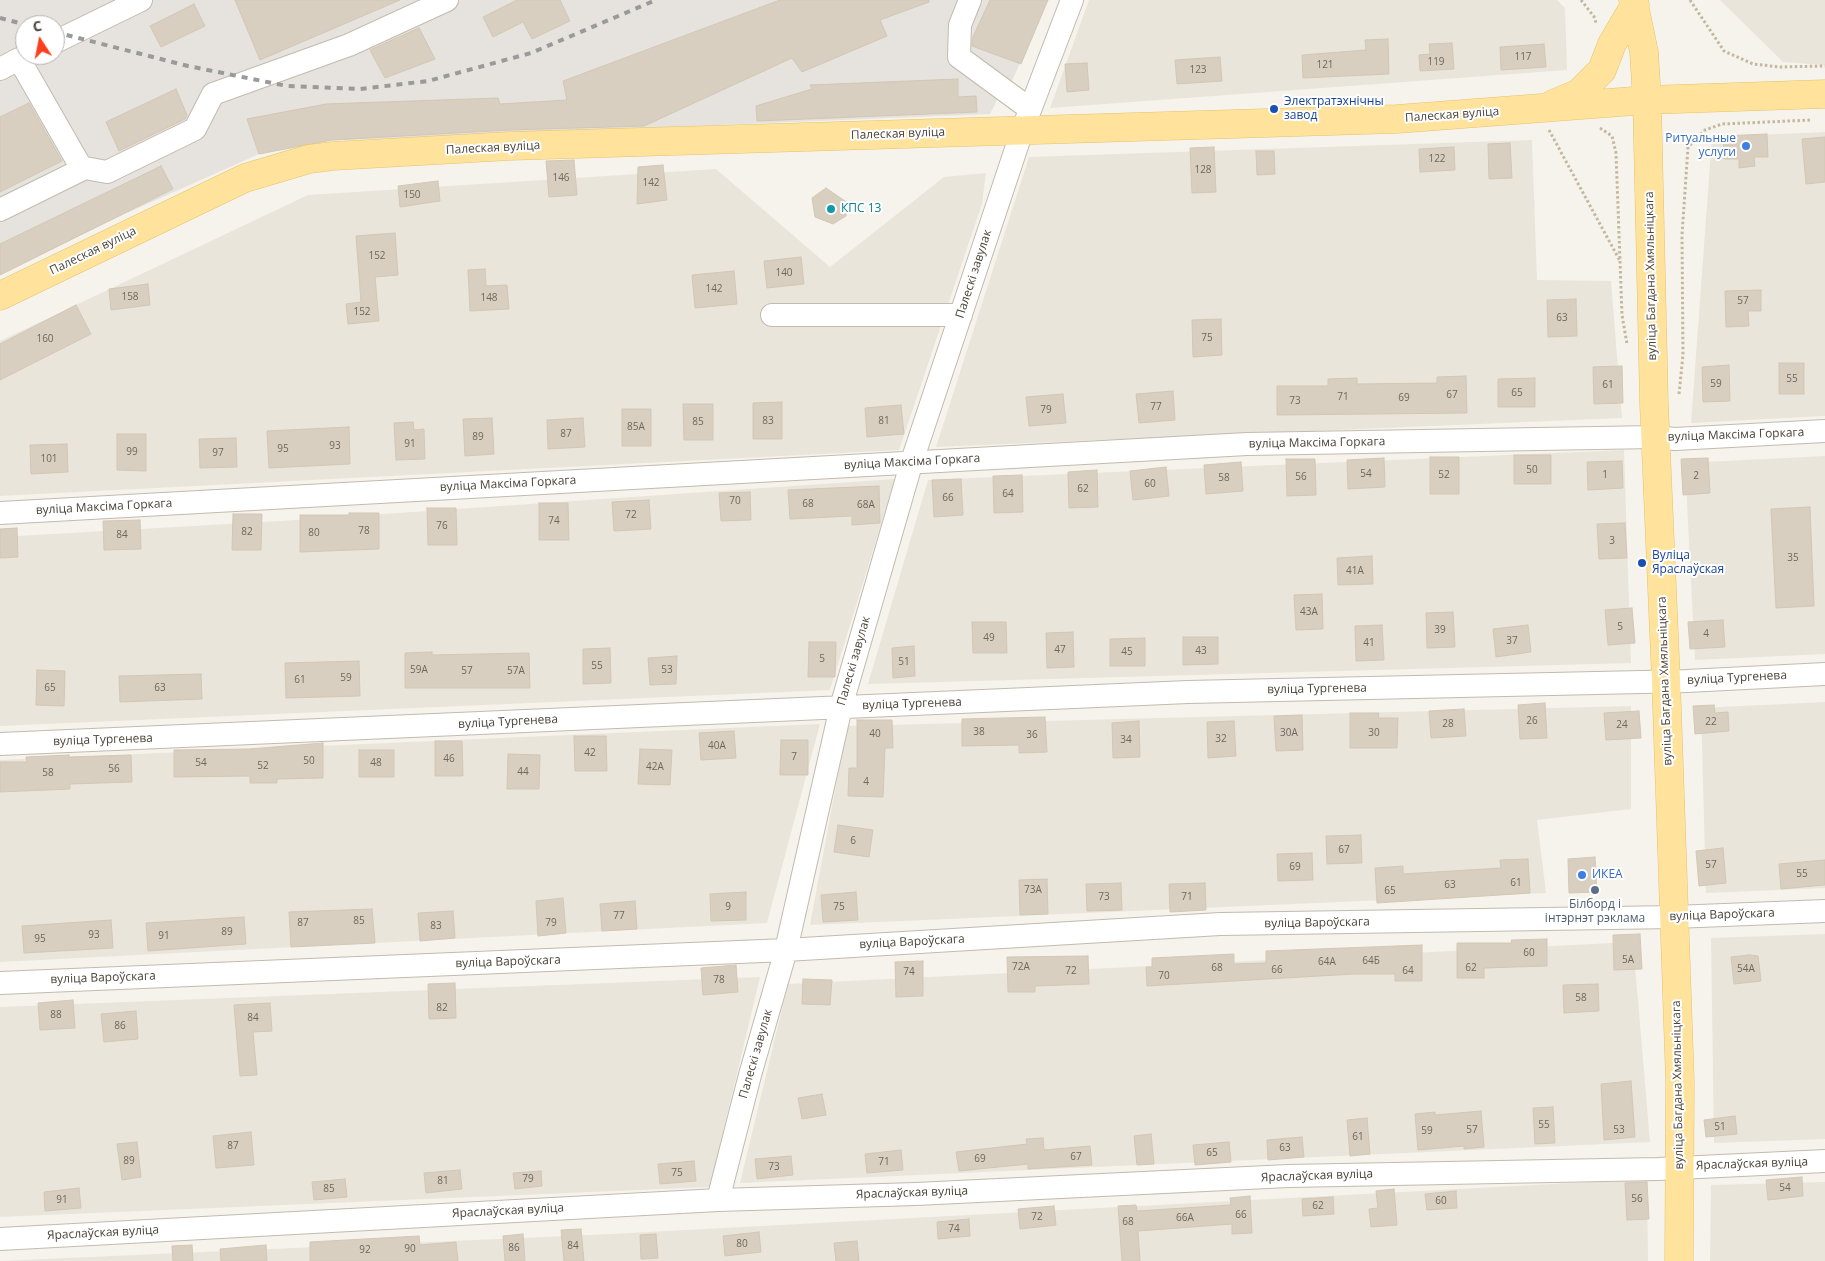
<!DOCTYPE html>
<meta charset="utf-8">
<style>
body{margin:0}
#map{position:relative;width:1825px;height:1261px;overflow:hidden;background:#f6f3ec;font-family:"Open Sans",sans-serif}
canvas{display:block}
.north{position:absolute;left:15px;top:15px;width:50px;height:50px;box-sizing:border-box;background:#fff;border:1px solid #b7b4b0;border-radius:50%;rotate:349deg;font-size:14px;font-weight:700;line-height:20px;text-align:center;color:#4b4439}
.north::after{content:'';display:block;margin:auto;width:18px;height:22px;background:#fc3f1d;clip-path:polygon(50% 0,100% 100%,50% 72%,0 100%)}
</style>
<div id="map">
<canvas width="1825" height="1261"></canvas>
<div class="north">С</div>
</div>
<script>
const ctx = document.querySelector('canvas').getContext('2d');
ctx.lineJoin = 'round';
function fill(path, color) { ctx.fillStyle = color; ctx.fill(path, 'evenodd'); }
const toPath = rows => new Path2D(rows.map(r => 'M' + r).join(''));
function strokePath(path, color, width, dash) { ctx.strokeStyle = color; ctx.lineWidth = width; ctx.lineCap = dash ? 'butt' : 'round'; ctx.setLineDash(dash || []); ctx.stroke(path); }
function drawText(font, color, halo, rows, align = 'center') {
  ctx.font = font + ' "Open Sans",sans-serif'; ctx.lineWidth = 4; ctx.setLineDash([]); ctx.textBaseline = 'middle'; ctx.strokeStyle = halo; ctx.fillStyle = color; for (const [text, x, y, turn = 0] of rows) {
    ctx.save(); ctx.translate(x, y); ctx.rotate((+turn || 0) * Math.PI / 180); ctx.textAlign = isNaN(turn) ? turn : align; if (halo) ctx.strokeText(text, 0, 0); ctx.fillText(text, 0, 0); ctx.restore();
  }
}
const residential = toPath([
 [1089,0,1557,0,1565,8,1567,70,1050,108],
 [1720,0,1825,0,1825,65,1783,62],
 [1825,132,1825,416,1691,423,1712,137],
 [1532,140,1537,280,1611,281,1622,418,936,447,1029,157],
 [716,169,830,267,944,177,986,173,982,204,899,450,0,496,0,341,308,195],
 [1624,450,1631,663,868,684,928,480],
 [1825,456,1825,654,1695,660,1685,463],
 [895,479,830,690,0,726,0,537,281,521],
 [1825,702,1825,888,1706,893,1701,708],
 [1631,706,1631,809,1537,820,1546,893,810,925,847,726],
 [820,724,767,923,0,962,0,760],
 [1825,934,1825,1139,1714,1143,1711,938],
 [1633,942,1650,1142,740,1183,788,984],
 [760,977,710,1187,0,1217,0,1007],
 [1647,1179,1648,1261,0,1261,611,1234],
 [1825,1182,1825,1261,1710,1261,1711,1185]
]);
const industrial = toPath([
 [0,0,1048,0,1011,83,999,96,990,114,324,141,259,154,127,213,0,274],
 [25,25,55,25,55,55,25,55]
]);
const building = toPath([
 [235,0,400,0,260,60,235,0],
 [517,0,560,0,570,21,532,39,523,22,493,37,483,17,517,0],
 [780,0,929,0,929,2,880,20,887,36,802,72,792,58,644,126,509,130,332,140,259,154,247,119,326,104,498,98,500,104,567,100,563,81,780,0],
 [990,0,1048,0,1021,64,972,46,973,37,990,0],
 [194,4,205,26,161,47,150,26,194,4],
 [419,28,435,59,385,78,370,50,419,28],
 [1388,39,1389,74,1303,78,1302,55,1366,50,1365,40,1388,39],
 [1452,43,1454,69,1420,71,1419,55,1430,54,1429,44,1452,43],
 [1544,44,1546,67,1501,70,1500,47,1544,44],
 [1220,57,1222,81,1177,84,1175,60,1220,57],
 [1087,63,1089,90,1067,92,1065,64,1087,63],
 [958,79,958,97,976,96,977,112,757,121,756,106,812,89,810,85,958,79],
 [176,89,187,115,185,119,119,151,106,122,176,89],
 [29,103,62,161,0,192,0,117,29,103],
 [1767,134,1768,157,1754,157,1755,166,1739,168,1739,159,1724,159,1723,136,1767,134],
 [1825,137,1825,182,1806,184,1802,139,1825,137],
 [1510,143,1512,178,1489,179,1488,144,1510,143],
 [1214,147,1216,192,1192,193,1190,148,1214,147],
 [1454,147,1455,170,1420,172,1419,149,1454,147],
 [1256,151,1274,151,1275,174,1257,175,1256,151],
 [574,160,577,195,549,197,546,161,574,160],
 [663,165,667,200,637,204,638,167,663,165],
 [161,166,173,189,0,275,0,244,161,166],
 [438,181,440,201,400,207,398,186,438,181],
 [826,188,848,203,846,216,833,224,815,217,812,198,826,188],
 [395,233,398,275,375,277,379,321,348,324,346,304,361,302,356,236,395,233],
 [801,257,804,284,767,288,764,261,801,257],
 [485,269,486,286,507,285,509,309,470,311,468,270,485,269],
 [734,271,737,304,695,308,692,275,734,271],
 [148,284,150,305,111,310,109,289,148,284],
 [1761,290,1761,311,1748,311,1749,326,1726,327,1725,291,1761,290],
 [1576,299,1577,336,1548,337,1547,300,1576,299],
 [76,305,91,334,0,380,0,344,76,305],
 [1221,319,1222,355,1193,357,1192,320,1221,319],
 [1779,363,1804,363,1804,394,1779,394,1779,363],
 [1729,365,1730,401,1703,402,1702,367,1729,365],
 [1622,366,1623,403,1594,404,1593,367,1622,366],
 [1466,376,1467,413,1277,415,1277,386,1328,386,1328,379,1357,378,1357,384,1437,383,1437,377,1466,376],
 [1535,378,1535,407,1498,407,1498,379,1535,378],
 [1173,391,1175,420,1139,423,1136,394,1173,391],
 [1063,394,1066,423,1029,426,1026,397,1063,394],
 [782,402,782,439,753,439,753,403,782,402],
 [683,404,713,404,713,440,684,440,683,404],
 [901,405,904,434,867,437,865,408,901,405],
 [622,409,651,409,651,446,622,446,622,409],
 [492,418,494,454,465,456,463,419,492,418],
 [583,418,585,447,548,449,547,420,583,418],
 [413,422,414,430,424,429,425,459,396,460,394,423,413,422],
 [349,427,350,464,269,468,267,431,349,427],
 [117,434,146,434,146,471,117,470,117,434],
 [236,438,237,467,200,468,199,439,236,438],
 [67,444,68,472,31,474,30,445,67,444],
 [1514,455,1551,455,1551,484,1514,484,1514,455],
 [1430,457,1459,457,1459,494,1430,494,1430,457],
 [1384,458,1385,487,1348,489,1347,460,1384,458],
 [1708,458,1710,493,1683,495,1681,459,1708,458],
 [1286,459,1315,459,1316,495,1287,496,1286,459],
 [1622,461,1623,488,1588,490,1587,462,1622,461],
 [1241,462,1243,491,1206,494,1204,465,1241,462],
 [1166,467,1169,496,1133,500,1130,471,1166,467],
 [1097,470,1098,507,1069,508,1068,472,1097,470],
 [1022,475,1023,512,994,513,993,476,1022,475],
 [961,479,963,515,934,517,932,480,961,479],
 [879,486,880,523,852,525,852,516,790,519,788,490,879,486],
 [750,492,751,520,721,521,719,493,750,492],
 [649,500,651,529,614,531,612,502,649,500],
 [539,503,568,503,569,540,539,540,539,503],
 [1810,507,1814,606,1776,608,1771,509,1810,507],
 [427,508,456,508,457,545,428,545,427,508],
 [349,513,379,513,379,549,300,552,300,515,349,515,349,513],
 [233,514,262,514,261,550,232,550,233,514],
 [140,520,141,549,104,550,103,521,140,520],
 [1625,523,1627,558,1599,559,1597,524,1625,523],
 [17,528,18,557,0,558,0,529,17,528],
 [1372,556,1373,584,1338,585,1337,558,1372,556],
 [1322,594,1323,629,1296,630,1294,595,1322,594],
 [1632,608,1635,643,1608,645,1605,610,1632,608],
 [1453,612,1455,647,1427,648,1426,613,1453,612],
 [1723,620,1725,647,1690,649,1688,622,1723,620],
 [972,622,1006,622,1007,653,973,653,972,622],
 [1382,625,1384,660,1356,661,1355,626,1382,625],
 [1528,625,1531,652,1496,657,1493,629,1528,625],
 [1073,632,1074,667,1047,668,1046,633,1073,632],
 [1183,637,1218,637,1218,664,1183,665,1183,637],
 [1145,638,1145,666,1110,666,1110,639,1145,638],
 [809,642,836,642,835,677,808,677,809,642],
 [914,646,915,676,893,678,892,648,914,646],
 [610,648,611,683,583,684,583,649,610,648],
 [432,652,432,655,529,653,530,688,405,688,405,653,432,652],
 [677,656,676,684,650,685,648,658,677,656],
 [359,661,360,696,286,698,285,663,359,661],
 [37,670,65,671,64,706,36,705,37,670],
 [201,674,202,699,120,702,119,676,201,674],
 [1545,703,1547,738,1520,739,1518,705,1545,703],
 [1714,705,1715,713,1728,712,1729,731,1695,734,1693,706,1714,705],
 [1464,709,1466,736,1431,738,1429,711,1464,709],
 [1639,711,1641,738,1606,740,1604,713,1639,711],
 [1350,713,1379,713,1378,718,1398,718,1397,748,1350,748,1350,713],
 [1302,715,1303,750,1276,751,1274,716,1302,715],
 [1045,717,1047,752,1019,753,1019,745,962,746,962,719,1045,717],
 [857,720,892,720,893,748,885,748,883,797,848,796,849,768,857,768,857,720],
 [1139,721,1140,757,1113,758,1112,723,1139,721],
 [1234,721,1236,756,1208,758,1207,722,1234,721],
 [734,731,736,758,701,760,699,733,734,731],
 [574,736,606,736,607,771,575,771,574,736],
 [781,740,808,740,808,775,780,775,781,740],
 [435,741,462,741,463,776,435,776,435,741],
 [323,743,323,778,277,779,277,783,250,783,250,776,174,777,174,750,249,749,323,743],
 [640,749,672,750,670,785,638,784,640,749],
 [359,750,394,750,394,777,359,777,359,750],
 [508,754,540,755,539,789,507,789,508,754],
 [69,755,69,757,131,755,132,782,70,784,70,789,0,792,0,762,27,762,26,757,69,755],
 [838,825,873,830,869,857,834,852,838,825],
 [1361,835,1362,863,1327,864,1326,836,1361,835],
 [1723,848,1726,883,1699,886,1696,851,1723,848],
 [1312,853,1313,880,1278,881,1277,854,1312,853],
 [1595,857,1597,892,1569,893,1568,859,1595,857],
 [1528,859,1530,893,1377,903,1375,868,1403,866,1403,874,1501,868,1500,860,1528,859],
 [1825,860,1825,885,1781,889,1779,864,1825,860],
 [1047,879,1048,914,1020,915,1019,880,1047,879],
 [1121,883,1122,910,1087,911,1086,884,1121,883],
 [1205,883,1206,910,1170,912,1169,884,1205,883],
 [746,892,746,920,711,921,710,894,746,892],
 [856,892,858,920,823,922,821,895,856,892],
 [563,898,566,933,538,936,536,901,563,898],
 [635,901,637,929,602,931,600,904,635,901],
 [372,909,375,943,291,947,289,912,372,909],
 [453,911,455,938,420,941,418,913,453,911],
 [244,917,246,944,148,951,146,923,244,917],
 [111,920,113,948,24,953,22,926,111,920],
 [1640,934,1642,969,1614,970,1613,935,1640,934],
 [1547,939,1547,966,1484,968,1484,978,1457,978,1457,943,1512,943,1511,940,1547,939],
 [1422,945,1422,981,1395,981,1395,974,1354,974,1147,986,1146,967,1152,967,1152,958,1234,954,1234,964,1266,963,1266,951,1422,945],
 [1749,955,1758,956,1761,981,1734,984,1731,957,1749,955],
 [1088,956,1089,984,1035,986,1035,992,1008,992,1007,957,1088,956],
 [923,961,923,996,896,997,895,962,923,961],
 [736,965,738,992,703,995,701,968,736,965],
 [803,979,832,980,830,1005,802,1004,803,979],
 [455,983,456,1018,429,1019,428,984,455,983],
 [1598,984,1599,1011,1564,1013,1563,985,1598,984],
 [73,1000,75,1028,40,1030,38,1003,73,1000],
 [270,1003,272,1031,253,1032,257,1075,240,1076,234,1005,270,1003],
 [136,1011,138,1039,104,1042,101,1014,136,1011],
 [1631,1081,1635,1137,1604,1140,1601,1084,1631,1081],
 [822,1094,826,1115,802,1119,798,1098,822,1094],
 [1553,1107,1555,1143,1535,1144,1533,1108,1553,1107],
 [1481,1111,1484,1147,1464,1149,1464,1146,1418,1150,1415,1114,1435,1112,1435,1115,1481,1111],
 [1735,1116,1737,1134,1706,1137,1704,1120,1735,1116],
 [1367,1118,1370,1154,1350,1156,1347,1120,1367,1118],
 [251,1132,254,1165,216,1168,213,1136,251,1132],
 [1151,1134,1154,1164,1137,1165,1134,1136,1151,1134],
 [1302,1137,1304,1157,1268,1160,1267,1140,1302,1137],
 [1043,1138,1044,1150,1090,1146,1092,1165,1028,1169,1028,1164,959,1171,956,1152,1027,1144,1026,1139,1043,1138],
 [137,1142,141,1177,122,1180,117,1144,137,1142],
 [1229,1142,1231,1162,1195,1165,1193,1145,1229,1142],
 [901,1150,903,1170,867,1173,865,1154,901,1150],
 [791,1156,793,1175,757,1179,755,1159,791,1156],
 [694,1161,696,1181,660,1184,658,1164,694,1161],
 [460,1170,462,1189,426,1193,424,1173,460,1170],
 [541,1171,542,1186,515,1189,513,1173,541,1171],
 [1802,1177,1803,1196,1768,1200,1766,1180,1802,1177],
 [345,1179,347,1197,314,1200,312,1182,345,1179],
 [1647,1182,1649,1219,1627,1220,1625,1183,1647,1182],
 [79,1188,81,1208,45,1211,44,1192,79,1188],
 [1394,1189,1397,1225,1371,1227,1369,1209,1378,1208,1376,1191,1394,1189],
 [1456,1191,1457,1208,1427,1210,1425,1194,1456,1191],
 [1250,1196,1252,1233,1232,1234,1232,1224,1138,1231,1140,1261,1122,1261,1118,1206,1136,1205,1137,1211,1231,1205,1230,1198,1250,1196],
 [1333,1197,1334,1214,1303,1216,1302,1199,1333,1197],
 [1054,1206,1056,1225,1020,1229,1018,1209,1054,1206],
 [969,1219,970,1236,938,1239,937,1222,969,1219],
 [581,1229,584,1261,564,1261,561,1230,581,1229],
 [759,1232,761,1252,725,1256,723,1236,759,1232],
 [523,1234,525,1261,505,1261,503,1236,523,1234],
 [656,1234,658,1258,641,1259,640,1235,656,1234],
 [419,1236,420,1245,456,1242,458,1261,310,1261,310,1242,419,1236],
 [857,1241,859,1261,836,1261,834,1243,857,1241],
 [192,1245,193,1261,173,1261,172,1246,192,1245],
 [266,1245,267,1261,221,1261,220,1249,266,1245]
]);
const path = toPath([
 [1581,0,1595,18,1596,25],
 [1690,0,1724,51,1753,64,1780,67,1825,66],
 [1600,128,1612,136,1616,153,1622,315,1627,344],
 [1549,130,1620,261],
 [1679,394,1683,355,1682,235,1688,147,1705,130,1722,124,1812,120]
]);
const minor = toPath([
 [970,0,960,25,959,57,1030,109],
 [55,42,141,0],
 [0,69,19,59,82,169],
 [0,210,85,168,107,172,195,129,213,94,349,45,447,0],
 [772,315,961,315],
 [0,513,1247,444,1655,437,1675,439,1825,431],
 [0,744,1188,692,1687,681,1825,674],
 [0,983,786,950,1220,924,1674,917,1825,911],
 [718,1200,750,1075,786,950,841,707,912,461,1022,131,1072,0],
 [0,1239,718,1200,916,1194,1288,1176,1658,1169,1825,1161]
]);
const major = toPath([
 [1633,0,1644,52,1647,100,1654,404,1666,680,1680,1082,1679,1261],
 [1553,104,1579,93,1602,70,1612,44,1635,5],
 [0,296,245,178,309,159,333,156,510,146,1397,119,1647,100,1825,94]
]);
const rail = toPath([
 [0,18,27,25],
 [55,32,188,66,287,86,360,89,428,81,531,53,656,0]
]);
const markers = [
 [1274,109,5,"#1a4fb4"],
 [1746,146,5,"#3f7fe0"],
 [831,209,5,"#0f9aa8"],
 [1642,563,5,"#1a4fb4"],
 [1582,875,5,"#3f7fe0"],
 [1595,890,5,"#5c6f8a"]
];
const numberNames = [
 ["117",1523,57],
 ["119",1436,62],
 ["121",1325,65],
 ["123",1198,70],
 ["122",1437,159],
 ["128",1203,170],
 ["146",561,178],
 ["142",651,183],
 ["150",412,195],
 ["152",377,256],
 ["140",784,273],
 ["142",714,289],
 ["158",130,297],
 ["148",489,298],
 ["57",1743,301],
 ["152",362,312],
 ["63",1562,318],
 ["75",1207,338],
 ["160",45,339],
 ["55",1792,379],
 ["59",1716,384],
 ["61",1608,385],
 ["65",1517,393],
 ["67",1452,395],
 ["71",1343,397],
 ["69",1404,398],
 ["73",1295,401],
 ["77",1156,407],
 ["79",1046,410],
 ["83",768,421],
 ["81",884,421],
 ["85",698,422],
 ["85А",636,427],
 ["87",566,434],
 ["89",478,437],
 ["91",410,444],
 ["93",335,446],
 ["95",283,449],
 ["99",132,452],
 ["97",218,453],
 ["101",49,459],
 ["50",1532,470],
 ["54",1366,474],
 ["52",1444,475],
 ["1",1605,475],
 ["2",1696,476],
 ["56",1301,477],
 ["58",1224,478],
 ["60",1150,484],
 ["62",1083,489],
 ["64",1008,494],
 ["66",948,498],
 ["70",735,501],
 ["68",808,504],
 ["68А",866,505],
 ["72",631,515],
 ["74",554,521],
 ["76",442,526],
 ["78",364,531],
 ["82",247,532],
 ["80",314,533],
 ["84",122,535],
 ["3",1612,541],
 ["35",1793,558],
 ["41А",1355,571],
 ["43А",1309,612],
 ["5",1620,627],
 ["39",1440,630],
 ["4",1706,634],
 ["49",989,638],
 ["37",1512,641],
 ["41",1369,643],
 ["47",1060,650],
 ["43",1201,651],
 ["45",1127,652],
 ["5",822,659],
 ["51",904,662],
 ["55",597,666],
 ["59А",419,670],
 ["53",667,670],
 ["57",467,671],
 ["57А",516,671],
 ["59",346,678],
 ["61",300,680],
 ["65",50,688],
 ["63",160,688],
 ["26",1532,721],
 ["22",1711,722],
 ["28",1448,724],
 ["24",1622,725],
 ["38",979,732],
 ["30А",1289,733],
 ["30",1374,733],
 ["40",875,734],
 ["36",1032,735],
 ["32",1221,739],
 ["34",1126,740],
 ["40А",717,746],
 ["42",590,753],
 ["7",794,757],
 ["46",449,759],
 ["50",309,761],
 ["54",201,763],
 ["48",376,763],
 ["52",263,766],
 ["42А",655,767],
 ["56",114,769],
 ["44",523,772],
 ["58",48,773],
 ["4",866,782],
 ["6",853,841],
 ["67",1344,850],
 ["57",1711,865],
 ["69",1295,867],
 ["55",1802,874],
 ["61",1516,883],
 ["63",1450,885],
 ["73А",1033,890],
 ["65",1390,891],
 ["73",1104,897],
 ["71",1187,897],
 ["9",728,907],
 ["75",839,907],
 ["77",619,916],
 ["85",359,921],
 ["87",303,923],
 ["79",551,923],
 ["83",436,926],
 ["89",227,932],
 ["93",94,935],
 ["91",164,936],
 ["95",40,939],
 ["60",1529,953],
 ["5А",1628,960],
 ["64Б",1371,961],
 ["64А",1327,962],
 ["72А",1021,967],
 ["68",1217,968],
 ["62",1471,968],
 ["54А",1746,969],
 ["66",1277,970],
 ["72",1071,971],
 ["64",1408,971],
 ["74",909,972],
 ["70",1164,976],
 ["78",719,980],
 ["58",1581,998],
 ["82",442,1008],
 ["88",56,1015],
 ["84",253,1018],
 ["86",120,1026],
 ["55",1544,1125],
 ["51",1720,1127],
 ["57",1472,1130],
 ["53",1619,1130],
 ["59",1427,1131],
 ["61",1358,1137],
 ["87",233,1146],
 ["63",1285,1148],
 ["65",1212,1153],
 ["67",1076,1157],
 ["69",980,1159],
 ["89",129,1161],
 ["71",884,1162],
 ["73",774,1167],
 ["75",677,1173],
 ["79",528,1179],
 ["81",443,1181],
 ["54",1785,1188],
 ["85",329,1189],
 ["56",1637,1199],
 ["91",62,1200],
 ["60",1441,1201],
 ["62",1318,1206],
 ["66",1241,1215],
 ["72",1037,1217],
 ["66А",1185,1218],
 ["68",1128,1222],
 ["74",954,1229],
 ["80",742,1244],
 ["84",573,1246],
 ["86",514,1248],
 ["90",410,1249],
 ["92",365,1250]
];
const transitNames = [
 ["Электратэхнічны",1284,102],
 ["завод",1284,116],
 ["Вуліца",1652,556],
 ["Яраслаўская",1652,570]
];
const streetNames = [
 ["Палеская вуліца",1452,115,-4],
 ["Палеская вуліца",898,134,-2],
 ["Палеская вуліца",493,148,-3],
 ["Палеская вуліца",93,251,-26],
 ["Палескі завулак",974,274,-72],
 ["вуліца Багдана Хмяльніцкага",1651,276,-91],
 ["вуліца Максіма Горкага",1736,435,-2],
 ["вуліца Максіма Горкага",1317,443,-1],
 ["вуліца Максіма Горкага",912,462,-3],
 ["вуліца Максіма Горкага",508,484,-3],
 ["вуліца Максіма Горкага",104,507,-3],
 ["Палескі завулак",854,661,-74],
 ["вуліца Тургенева",1737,678,-3],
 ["вуліца Багдана Хмяльніцкага",1665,681,-92],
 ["вуліца Тургенева",1317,689,-1],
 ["вуліца Тургенева",912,704,-2],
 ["вуліца Тургенева",508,722,-3],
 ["вуліца Тургенева",103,740,-2],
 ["вуліца Вароўскага",1722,915,-2],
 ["вуліца Вароўскага",1317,923,-1],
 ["вуліца Вароўскага",912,942,-3],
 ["вуліца Вароўскага",508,962,-2],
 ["вуліца Вароўскага",103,978,-2],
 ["Палескі завулак",756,1054,-74],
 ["вуліца Багдана Хмяльніцкага",1678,1085,-91],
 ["Яраслаўская вуліца",1752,1164,-2],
 ["Яраслаўская вуліца",1317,1176,-2],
 ["Яраслаўская вуліца",912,1193,-2],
 ["Яраслаўская вуліца",508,1211,-3],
 ["Яраслаўская вуліца",103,1233,-3]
];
const shopNames = [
 ["Ритуальные",1736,139],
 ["услуги",1736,153],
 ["ИКЕА",1592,875,"left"]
];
const cultureNames = [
 ["КПС 13",841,209]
];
const serviceNames = [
 ["Білборд і",1595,905],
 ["інтэрнэт рэклама",1595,919]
];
fill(residential, '#eae5da');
fill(industrial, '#e6e2dd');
fill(building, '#d8cfc1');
strokePath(building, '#d3c7b4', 1);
strokePath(minor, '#c2bbae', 24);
strokePath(major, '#e6c16a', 29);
strokePath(path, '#c4b79f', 3, [2.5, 2.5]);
strokePath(minor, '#fff', 22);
strokePath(major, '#ffe39c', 28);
strokePath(rail, '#9a9a9a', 4, [6, 6]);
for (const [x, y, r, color] of markers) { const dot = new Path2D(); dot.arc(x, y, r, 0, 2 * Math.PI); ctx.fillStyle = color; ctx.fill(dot); strokePath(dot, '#fff', 2); }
drawText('10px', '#6e675b', null, numberNames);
drawText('12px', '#164399', '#fff', transitNames, 'left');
drawText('12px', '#4b4439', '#fff', streetNames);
drawText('12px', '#366cbe', '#fff', shopNames, 'right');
drawText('12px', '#0d838f', '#fff', cultureNames, 'left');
drawText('12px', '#4e5e75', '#fff', serviceNames);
</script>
